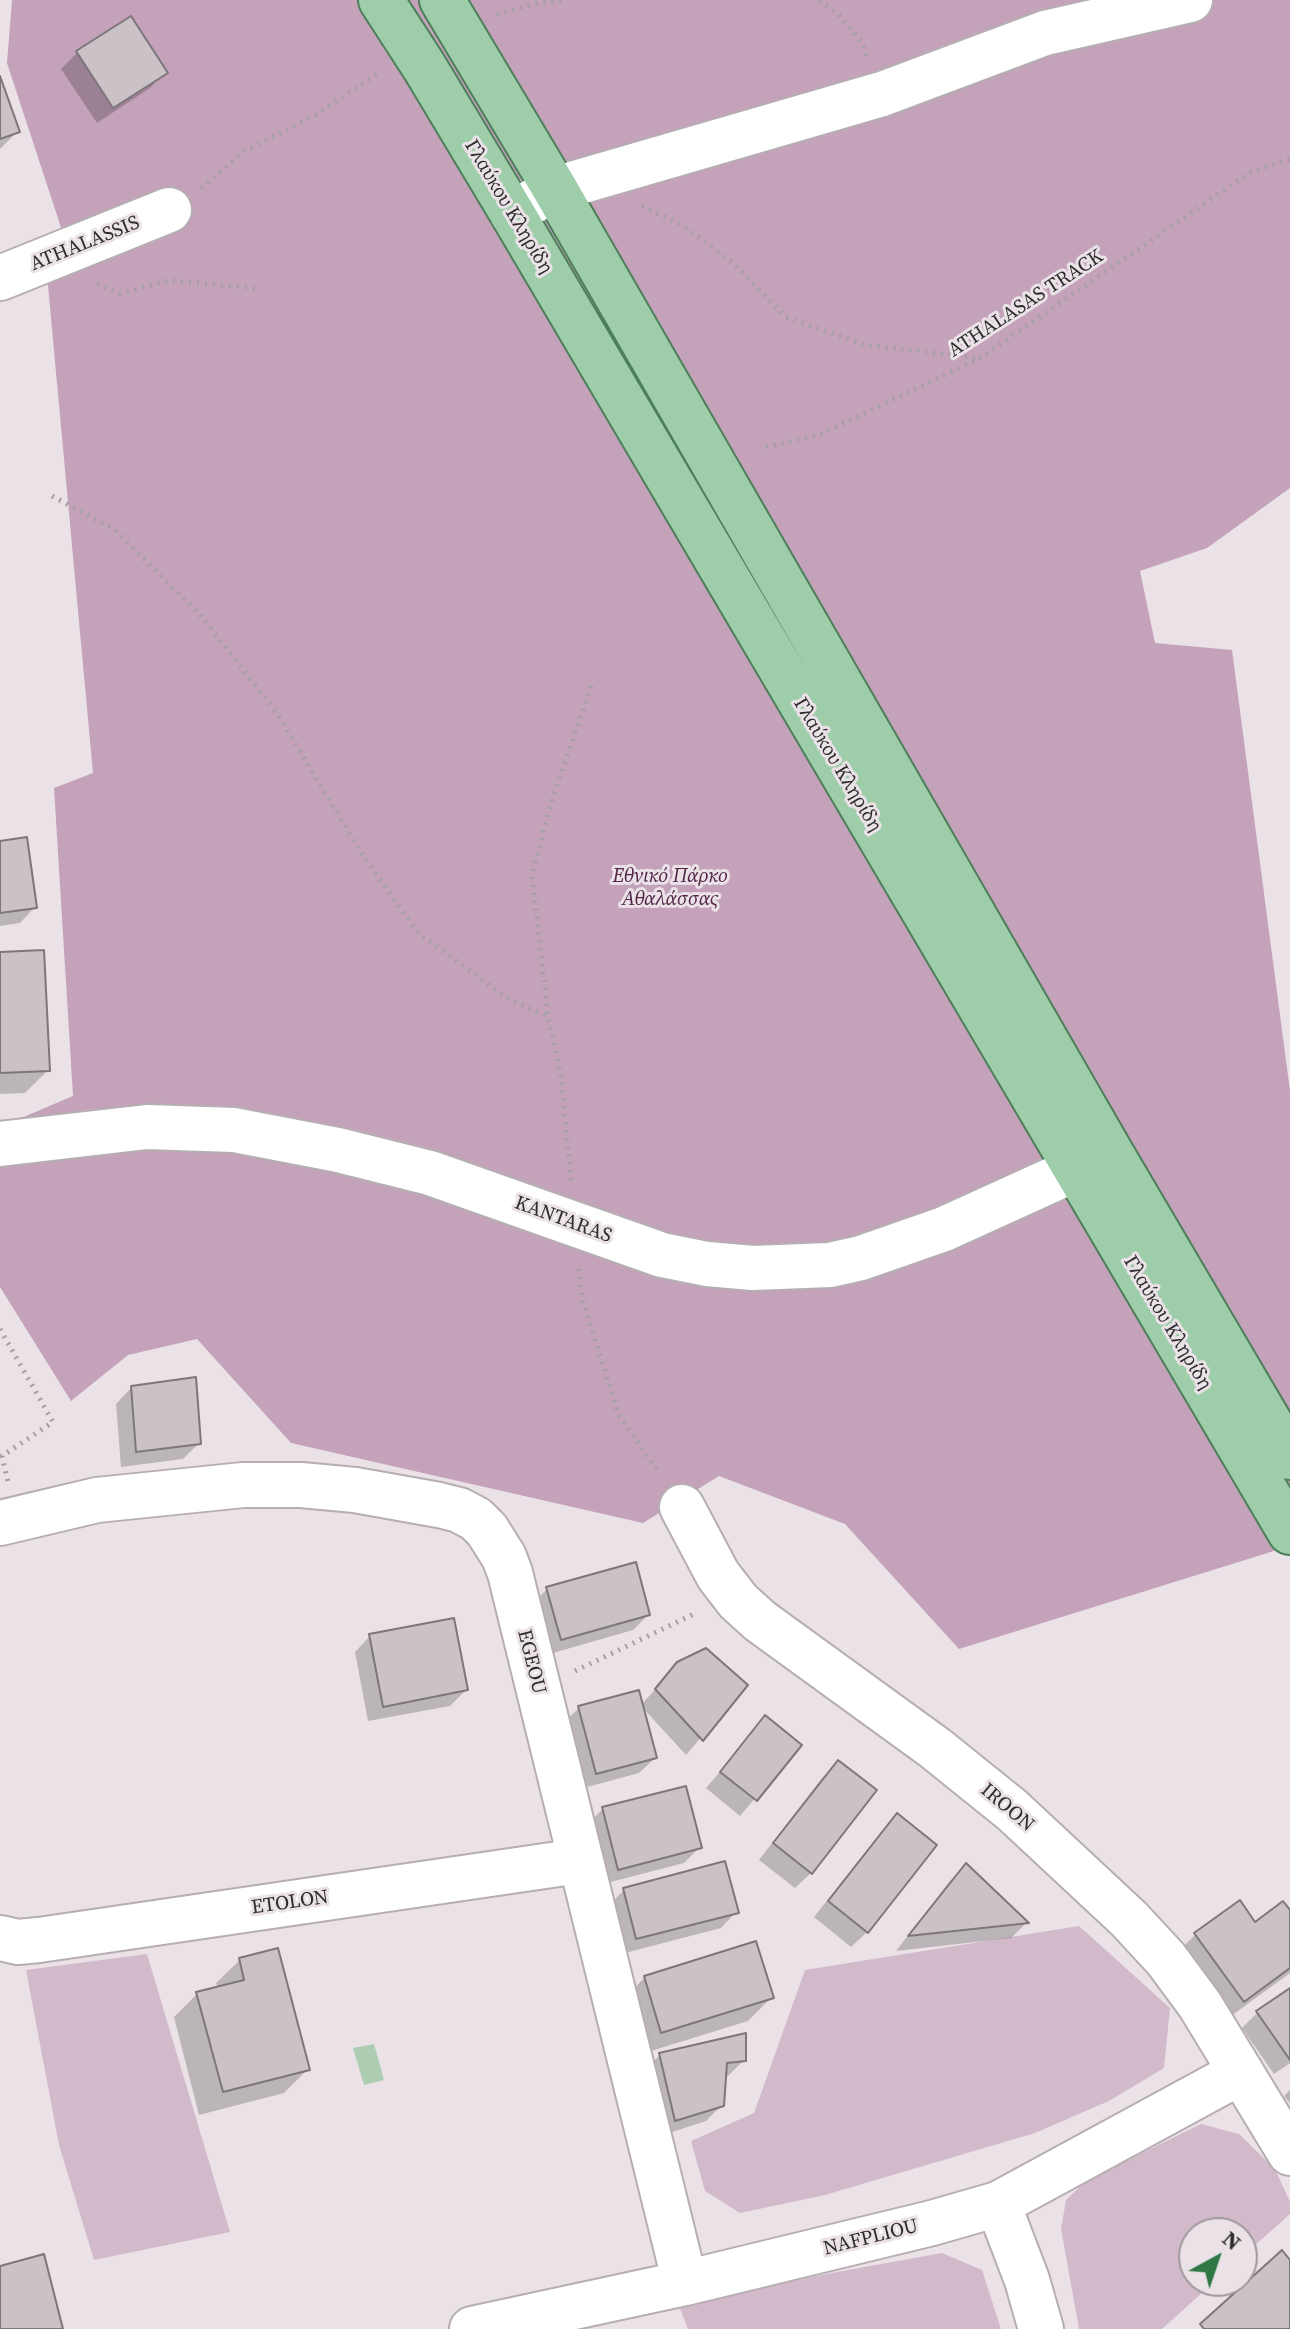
<!DOCTYPE html>
<meta charset="utf-8">
<style>
body{margin:0}
#map{position:relative;width:1290px;height:2329px;overflow:hidden;background:#eae2e7;font-family:"Source Serif 4",serif}
canvas{display:block}
.north{position:absolute;left:1178px;top:2217px;width:80px;height:80px;box-sizing:border-box;background:#eae2e7;border:2px solid #9f999d;border-radius:50%;rotate:40deg;font-size:22px;font-weight:700;line-height:32px;text-align:center;color:#2e2c2e}
.north::after{content:'';display:block;margin:auto;width:28px;height:36px;background:#2f7845;clip-path:polygon(50% 0,100% 100%,50% 72%,0 100%)}
</style>
<div id="map">
<canvas width="1290" height="2329"></canvas>
<div class="north">N</div>
</div>
<script>
const ctx = document.querySelector('canvas').getContext('2d');
ctx.lineJoin = 'round';
function fill(path, color) { ctx.fillStyle = color; ctx.fill(path, 'evenodd'); }
const toPath = rows => new Path2D(rows.map(r => 'M' + r).join(''));
function strokePath(path, color, width, dash) { ctx.strokeStyle = color; ctx.lineWidth = width; ctx.lineCap = dash ? 'butt' : 'round'; ctx.setLineDash(dash || []); ctx.stroke(path); }
function drawText(font, color, halo, rows, align = 'center') {
  ctx.font = font + ' "Source Serif 4",serif'; ctx.lineWidth = 6; ctx.setLineDash([]); ctx.textBaseline = 'middle'; ctx.strokeStyle = halo; ctx.fillStyle = color; for (const [text, x, y, turn = 0] of rows) {
    ctx.save(); ctx.translate(x, y); ctx.rotate((+turn || 0) * Math.PI / 180); ctx.textAlign = isNaN(turn) ? turn : align; if (halo) ctx.strokeText(text, 0, 0); ctx.fillText(text, 0, 0); ctx.restore();
  }
}
const green = toPath([
 [1079,1926,1170,2008,1164,2068,1109,2101,1035,2133,825,2195,740,2213,705,2191,691,2141,754,2113,805,1970],
 [147,1954,230,2232,94,2260,59,2145,26,1970],
 [1201,2124,1239,2134,1275,2169,1290,2202,1290,2214,1242,2257,1242,2233,1194,2233,1194,2281,1215,2281,1162,2329,1079,2329,1061,2229,1066,2200,1087,2180],
 [942,2253,982,2270,1001,2329,688,2329,677,2301]
]);
const forest = toPath([
 [12,0,1290,0,1290,488,1207,548,1140,571,1155,643,1232,650,1290,1091,1290,1546,959,1649,845,1524,719,1476,643,1523,291,1443,197,1339,128,1355,71,1401,0,1287,0,1127,73,1096,54,788,93,773,47,275,73,264,7,63]
]);
const water = toPath([
 [374,2044,384,2080,364,2085,353,2048]
]);
const shadow = toPath([
 [130,18,165,72,150,88,97,123,61,69,77,53],
 [0,82,18,131,0,149],
 [0,843,35,907,20,923,0,926],
 [0,954,48,1070,25,1093,0,1094],
 [131,1388,198,1444,183,1459,121,1467,116,1404],
 [547,1589,648,1615,633,1630,546,1655,532,1604],
 [370,1636,466,1690,450,1706,368,1721,355,1652],
 [678,1664,745,1685,686,1755,642,1707,655,1758,639,1773,580,1789,563,1723,579,1708,641,1705],
 [766,1718,800,1745,740,1816,706,1788],
 [838,1762,811,1873,795,1888,759,1860,822,1778],
 [603,1809,699,1848,684,1863,603,1884,587,1824],
 [897,1816,867,1932,851,1947,814,1917,881,1832],
 [966,1866,1026,1923,1011,1938,896,1951,950,1881],
 [624,1890,736,1912,721,1928,621,1954,608,1906],
 [1239,1903,1255,1924,1290,1913,1290,1973,1220,2024,1172,1958,1195,1935],
 [240,1960,307,2070,284,2093,199,2115,174,2017,197,1994,218,1989,216,1983],
 [645,1977,772,1997,748,2021,638,2055,622,2001],
 [1290,1990,1290,2063,1274,2074,1242,2028,1258,2012],
 [660,2055,744,2060,728,2076,724,2077,722,2105,706,2121,660,2136,644,2071],
 [1290,2090,1290,2103,1284,2096]
]);
const building = toPath([
 [131,16,168,73,113,108,76,51,131,16],
 [0,76,20,132,0,139,0,76],
 [27,837,37,908,0,913,0,841,27,837],
 [44,950,50,1071,0,1073,0,952,44,950],
 [196,1377,201,1444,136,1452,131,1386,196,1377],
 [636,1562,650,1615,561,1640,546,1587,636,1562],
 [454,1618,468,1690,383,1707,369,1634,454,1618],
 [706,1648,748,1685,703,1741,655,1689,677,1662,706,1648],
 [639,1690,657,1758,596,1774,578,1706,639,1690],
 [765,1715,802,1745,757,1801,720,1772,765,1715],
 [838,1760,877,1790,812,1874,773,1843,838,1760],
 [686,1786,702,1848,618,1870,602,1807,686,1786],
 [897,1813,937,1845,868,1933,828,1901,897,1813],
 [725,1861,739,1913,636,1939,623,1888,725,1861],
 [966,1863,1029,1923,908,1936,966,1863],
 [1240,1900,1255,1922,1283,1901,1290,1910,1290,1968,1244,2002,1194,1933,1240,1900],
 [756,1941,774,1998,661,2033,644,1976,756,1941],
 [278,1948,310,2070,223,2092,196,1992,244,1980,239,1958,278,1948],
 [1290,1988,1290,2060,1256,2011,1290,1988],
 [746,2033,746,2061,727,2063,724,2106,675,2121,659,2053,746,2033],
 [1282,2250,1290,2260,1290,2329,1204,2329,1200,2324,1282,2250],
 [44,2254,63,2329,0,2329,0,2266,44,2254]
]);
const path = toPath([
 [820,0,839,15,861,41,867,56],
 [497,15,533,4,563,0],
 [201,188,246,150,314,116,380,72],
 [642,206,684,226,733,263,786,317,865,345,980,358],
 [97,284,120,294,169,280,259,289],
 [766,447,821,434,980,358,1249,173,1290,159],
 [52,496,115,530,200,615,277,713,358,848,418,933,507,998,547,1016],
 [571,1180,561,1076,548,1016,532,875,552,800,592,685],
 [579,1269,582,1299,619,1415,659,1473],
 [0,1329,53,1422,2,1456,8,1482],
 [575,1671,696,1613]
]);
const minor = toPath([
 [512,213,555,189,882,94,1045,33,1190,0],
 [0,278,169,210],
 [0,1144,147,1127,234,1130,338,1150,430,1173,662,1255,707,1264,753,1268,830,1265,861,1258,944,1229,1109,1154],
 [682,1507,718,1575,738,1601,760,1621,935,1748,1012,1810,1129,1919,1166,1959,1200,2005,1290,2153],
 [0,1523,97,1500,243,1485,301,1485,355,1490,439,1505,459,1510,476,1519,487,1530,504,1557,510,1573,685,2283],
 [0,1938,18,1942,39,1940,579,1861],
 [998,2204,1027,2280,1041,2329],
 [472,2329,685,2283,932,2223,998,2204,1241,2072]
]);
const major = toPath([
 [381,0,425,68,512,213,1290,1532],
 [442,0,555,189,1111,1153,1290,1457]
]);
const streetNames = [
 ["Γλαύκου Κληρίδη",508,207,59],
 ["ATHALASSIS",85,244,-22],
 ["ATHALASAS TRACK",1026,304,-33],
 ["Γλαύκου Κληρίδη",837,765,59],
 ["KANTARAS",563,1220,20],
 ["Γλαύκου Κληρίδη",1167,1323,59],
 ["EGEOU",531,1662,76],
 ["IROON",1007,1808,40],
 ["ETOLON",290,1903,-8],
 ["NAFPLIOU",871,2238,-14]
];
const parkNames = [
 ["Εθνικό Πάρκο",670,877],
 ["Αθαλάσσας",670,900]
];
fill(green, '#d3bacb');
fill(forest, '#c4a2ba');
fill(water, '#accdb2');
fill(shadow, '#0003');
fill(building, '#cac2c7');
strokePath(building, '#7d767a', 2);
strokePath(minor, '#b6aeb3', 48);
strokePath(major, '#4d7f5a', 48);
strokePath(path, '#a6a0a4', 5, [2, 6]);
strokePath(minor, '#fff', 44);
strokePath(major, '#9ecdaa', 44);
drawText('20px', '#2e2c2e', '#eae2e7', streetNames);
drawText('italic 20px', '#522547', '#eae2e7', parkNames);
</script>
